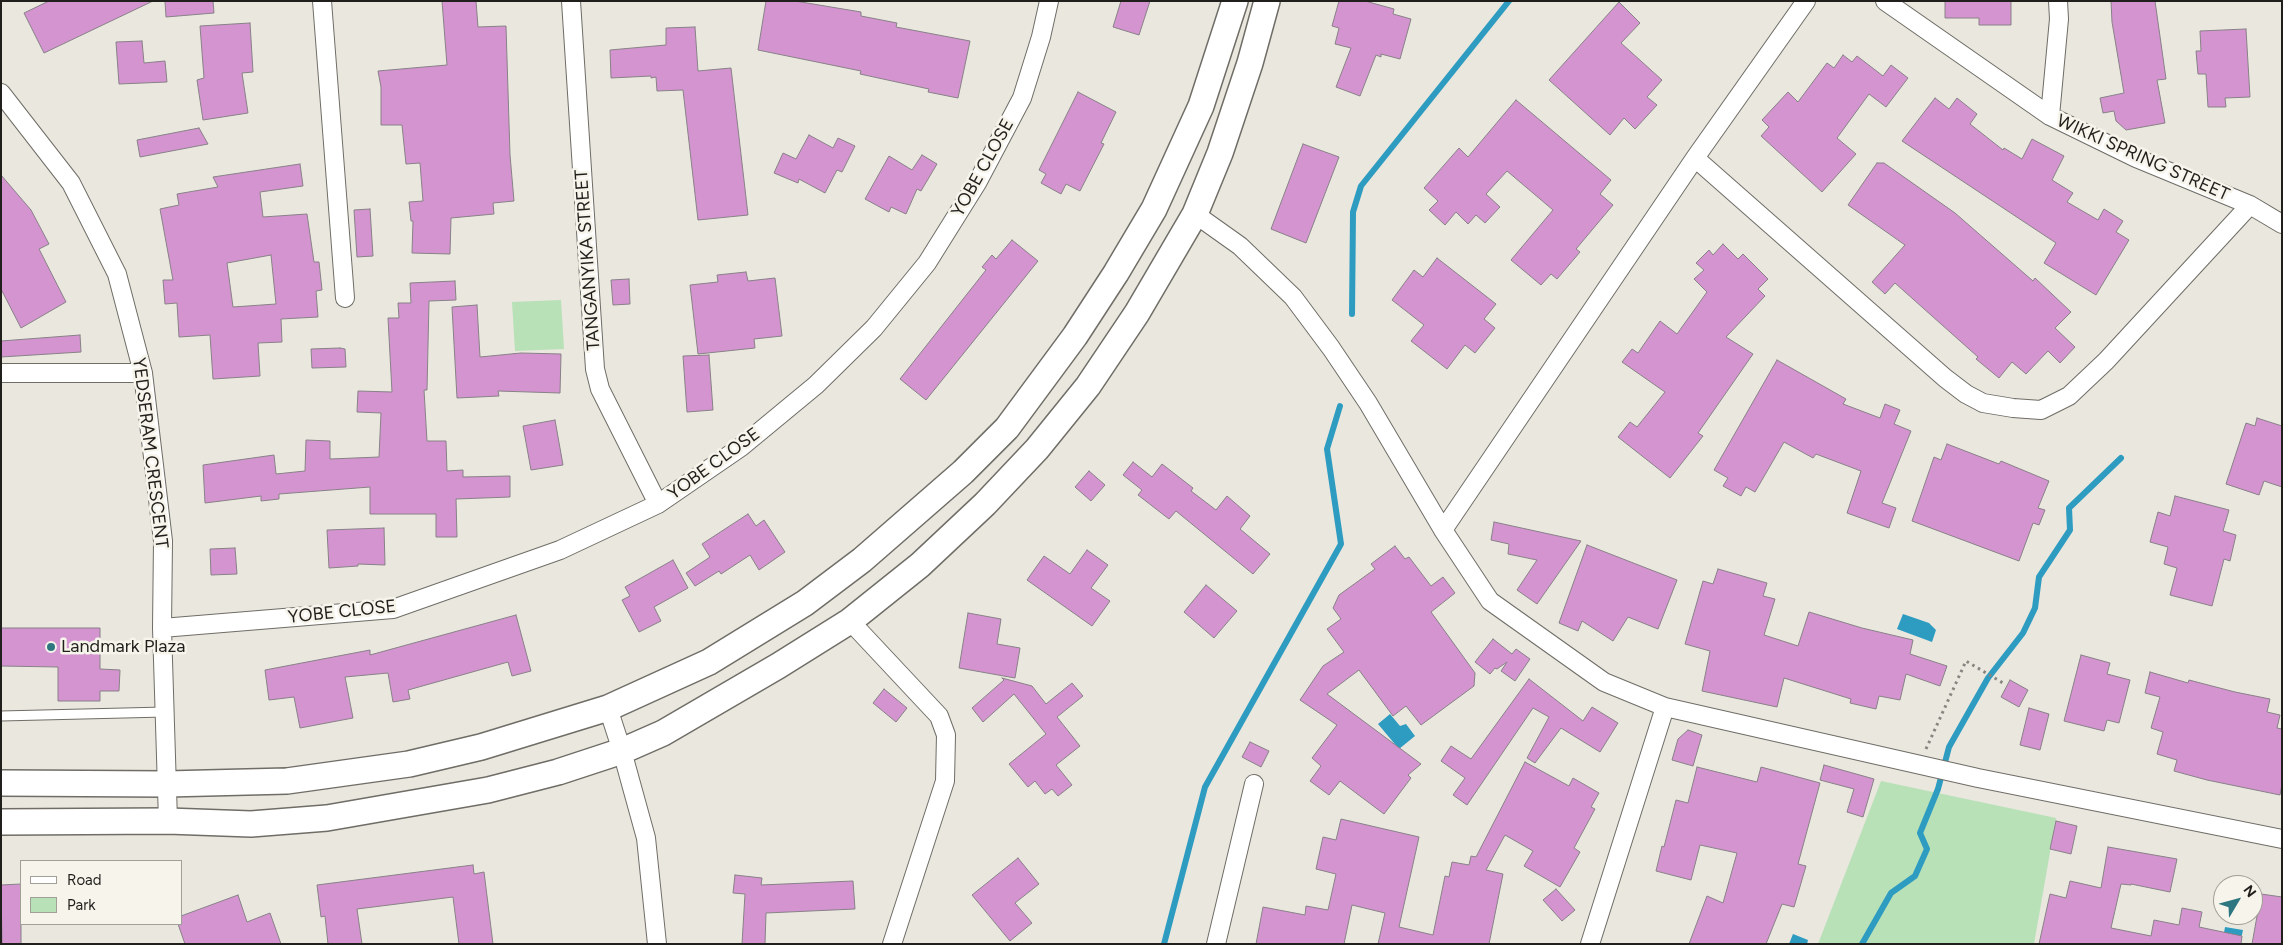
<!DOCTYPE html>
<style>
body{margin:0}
#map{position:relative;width:2283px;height:945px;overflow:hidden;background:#e9e7de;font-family:Figtree,sans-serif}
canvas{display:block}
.frame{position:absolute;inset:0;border:2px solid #201f1c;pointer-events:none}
.legend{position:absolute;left:20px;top:860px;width:162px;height:65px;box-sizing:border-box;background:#f6f4eb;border:1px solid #a09f98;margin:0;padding:6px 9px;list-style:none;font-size:15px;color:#201f1c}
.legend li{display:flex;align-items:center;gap:10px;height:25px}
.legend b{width:25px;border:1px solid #a09f98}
.north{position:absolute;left:2213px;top:875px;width:50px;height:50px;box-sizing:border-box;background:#f6f4eb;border:1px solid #a09f98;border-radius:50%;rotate:53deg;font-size:14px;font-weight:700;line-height:20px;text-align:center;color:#201f1c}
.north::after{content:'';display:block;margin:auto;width:18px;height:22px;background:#2e7680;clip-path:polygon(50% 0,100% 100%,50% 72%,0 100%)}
</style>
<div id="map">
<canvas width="2283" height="945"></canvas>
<div class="frame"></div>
<ul class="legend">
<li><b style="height:6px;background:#fff"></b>Road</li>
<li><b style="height:14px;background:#b8e1b8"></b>Park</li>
</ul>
<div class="north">N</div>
</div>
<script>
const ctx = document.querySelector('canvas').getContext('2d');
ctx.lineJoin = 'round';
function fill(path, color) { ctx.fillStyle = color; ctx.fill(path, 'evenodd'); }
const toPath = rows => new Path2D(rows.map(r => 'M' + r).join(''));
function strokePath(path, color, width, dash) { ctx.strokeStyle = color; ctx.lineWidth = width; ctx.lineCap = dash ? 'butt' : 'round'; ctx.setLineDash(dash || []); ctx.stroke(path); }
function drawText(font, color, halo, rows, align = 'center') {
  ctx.font = font + ' Figtree,sans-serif'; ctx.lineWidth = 5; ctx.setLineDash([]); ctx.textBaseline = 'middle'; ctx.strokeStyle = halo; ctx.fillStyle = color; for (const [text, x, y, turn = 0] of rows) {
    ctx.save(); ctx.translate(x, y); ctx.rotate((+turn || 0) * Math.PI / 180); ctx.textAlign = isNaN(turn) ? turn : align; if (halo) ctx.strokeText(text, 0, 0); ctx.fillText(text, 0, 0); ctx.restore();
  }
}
const green = toPath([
 [561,300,564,349,515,351,512,302],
 [1881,781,2056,818,2034,944,1818,944]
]);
const water = toPath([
 [1903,614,1929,623,1936,630,1932,642,1897,629],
 [1390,714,1400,726,1406,724,1415,736,1399,749,1378,724],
 [2225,927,2243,930,2240,944,2222,944],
 [1793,934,1808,940,1807,944,1789,944]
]);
const stream = toPath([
 [1352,314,1353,212,1361,186,1509,1],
 [1164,944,1205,787,1341,544,1327,449,1340,406],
 [1862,944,1891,893,1915,876,1927,849,1920,833,1938,789,1949,747,1988,678,2023,633,2035,608,2039,577,2070,530,2069,508,2121,458]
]);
const building = toPath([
 [49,1,153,1,44,53,24,13,49,1],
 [165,1,213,1,214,13,166,17,165,1],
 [442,1,476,1,478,27,506,26,510,155,514,201,493,203,494,214,451,218,450,254,412,253,413,221,411,221,409,202,423,201,420,163,406,164,402,125,381,125,381,87,378,71,447,65,442,1],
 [766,1,795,1,861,12,861,16,897,23,896,27,970,41,958,98,928,92,929,89,860,74,861,71,758,50,766,1],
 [1121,1,1150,1,1139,35,1113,27,1121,1],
 [1339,1,1365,1,1394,9,1393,14,1411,19,1400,59,1381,54,1381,57,1376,55,1360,96,1336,87,1351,48,1335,44,1339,28,1332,26,1339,1],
 [1945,1,2011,1,2011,25,1979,25,1979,18,1945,18,1945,1],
 [2111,1,2155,1,2166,79,2157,80,2165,123,2126,130,2116,121,2114,111,2103,113,2100,98,2124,93,2112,22,2111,1],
 [1619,2,1640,23,1621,43,1662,80,1647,97,1657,105,1635,129,1624,118,1610,135,1549,80,1619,2],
 [250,23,253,72,242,73,248,113,203,120,197,80,204,78,200,26,250,23],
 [695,27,698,71,731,68,748,215,698,220,683,90,657,91,656,77,651,78,651,76,611,78,610,50,666,45,666,28,695,27],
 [2246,29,2250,97,2225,98,2226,107,2208,107,2206,74,2198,74,2196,51,2201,51,2200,31,2246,29],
 [142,41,144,63,165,61,167,82,119,84,116,42,142,41],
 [1843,55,1852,62,1857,56,1883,76,1891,65,1908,78,1886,107,1869,94,1837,138,1856,154,1822,192,1761,136,1769,127,1762,120,1788,92,1798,102,1827,63,1834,68,1843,55],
 [1078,92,1116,112,1101,143,1104,144,1080,191,1066,184,1061,194,1041,183,1046,174,1039,170,1078,92],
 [1935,98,1949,109,1957,98,1977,114,1970,124,2003,150,2004,148,2022,159,2032,139,2064,156,2052,180,2073,193,2067,202,2098,220,2104,209,2123,221,2116,232,2129,240,2096,295,2044,263,2056,243,1902,141,1935,98],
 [1516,100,1611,180,1600,194,1613,205,1576,249,1580,252,1557,279,1551,274,1541,285,1511,260,1553,210,1507,171,1486,194,1500,207,1485,223,1476,215,1468,224,1456,212,1445,225,1429,210,1438,201,1424,188,1459,148,1468,157,1516,100],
 [199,128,208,144,140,157,137,140,199,128],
 [809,135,833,148,838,138,855,146,842,172,837,170,825,193,799,179,798,183,774,173,783,153,796,159,809,135],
 [1303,144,1339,157,1306,243,1271,229,1303,144],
 [922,155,937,164,921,191,917,189,906,214,891,207,889,212,865,199,889,156,912,170,922,155],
 [1877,163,1884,163,1955,213,2033,281,2035,278,2071,312,2055,328,2075,347,2060,363,2048,351,2026,374,2012,362,1999,378,1976,359,1978,357,1895,283,1885,294,1872,282,1905,245,1848,205,1877,163],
 [300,164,303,186,260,192,263,217,307,214,314,262,319,262,322,290,316,291,318,317,281,319,282,342,258,343,260,376,213,379,210,335,179,337,177,303,165,304,163,280,173,280,160,209,179,205,177,194,218,187,213,177,300,164],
 [271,255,276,304,233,307,227,263,271,255],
 [1,175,31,210,49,244,39,249,66,302,21,328,1,289,1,175],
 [370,209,373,256,357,257,354,210,370,209],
 [1012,240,1038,261,926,400,900,379,986,270,982,267,992,255,996,259,1012,240],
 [1723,244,1738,259,1743,254,1768,279,1758,289,1765,296,1726,337,1753,354,1698,433,1703,436,1670,478,1618,437,1630,422,1637,427,1665,392,1622,362,1632,349,1638,353,1660,321,1677,334,1707,292,1694,279,1704,270,1696,263,1709,250,1713,255,1723,244],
 [1437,258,1496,304,1484,319,1495,328,1475,353,1465,345,1447,369,1411,341,1424,325,1392,300,1414,270,1423,277,1437,258],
 [746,272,748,281,775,278,782,336,754,339,755,348,698,354,690,285,718,282,717,275,746,272],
 [629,279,630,304,613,305,611,280,629,279],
 [455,281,456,300,429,301,427,390,424,390,427,441,446,441,447,471,463,470,463,477,510,476,510,497,456,499,457,537,436,537,436,514,370,514,370,487,279,494,279,499,261,501,261,496,205,503,203,465,274,455,276,474,305,471,306,440,330,441,330,459,379,457,381,413,357,412,358,391,392,392,388,318,399,318,398,303,411,303,410,283,455,281],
 [477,305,480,357,521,353,561,354,560,393,498,391,499,396,457,398,452,307,477,305],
 [80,335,81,352,1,357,1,341,80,335],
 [340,348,345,349,346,367,312,368,311,349,340,348],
 [709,355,713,410,687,412,683,356,709,355],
 [1777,360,1846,399,1843,404,1880,418,1885,404,1900,410,1894,424,1911,431,1882,503,1896,508,1889,528,1847,513,1861,471,1816,454,1813,458,1784,442,1755,492,1746,487,1741,496,1723,486,1728,478,1714,470,1777,360],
 [2257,418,2282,426,2282,487,2264,481,2259,495,2226,484,2246,423,2255,426,2257,418],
 [555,420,563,465,531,470,523,426,555,420],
 [1947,444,1999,464,2001,461,2049,481,2038,508,2045,510,2039,525,2033,523,2019,561,1912,521,1934,457,1941,460,1947,444],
 [1133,462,1152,477,1162,464,1193,488,1191,491,1216,510,1227,496,1250,516,1240,529,1270,554,1253,574,1176,511,1169,519,1138,495,1142,490,1123,475,1133,462],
 [1089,471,1105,485,1091,501,1075,487,1089,471],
 [2175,496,2229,510,2223,531,2236,535,2230,561,2224,559,2212,606,2170,595,2177,568,2164,564,2168,547,2150,542,2158,512,2170,516,2175,496],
 [748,514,756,526,764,520,785,552,759,570,750,555,721,574,719,571,695,586,686,573,710,557,702,544,748,514],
 [1494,522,1581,541,1537,604,1517,590,1537,560,1508,554,1509,544,1491,540,1494,522],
 [384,528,385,565,358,564,358,566,329,568,327,530,384,528],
 [1587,545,1677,580,1658,629,1628,617,1613,641,1582,621,1578,631,1559,623,1587,545],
 [1395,546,1405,559,1409,557,1431,586,1443,577,1455,593,1431,612,1475,673,1474,686,1421,725,1406,706,1393,716,1359,670,1327,694,1421,764,1408,775,1411,778,1384,814,1340,781,1329,795,1310,781,1321,766,1312,758,1337,725,1300,700,1323,666,1344,652,1327,629,1341,619,1333,608,1339,595,1375,569,1371,564,1395,546],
 [235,548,237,574,211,575,210,549,235,548],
 [1087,550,1108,565,1091,588,1110,601,1092,626,1027,580,1044,556,1070,574,1087,550],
 [673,560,688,588,654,607,661,621,639,632,622,600,630,596,625,587,673,560],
 [1718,569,1767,583,1763,596,1775,599,1764,635,1798,646,1809,612,1862,628,1913,640,1910,654,1947,666,1940,686,1906,674,1900,700,1879,696,1876,709,1850,703,1851,699,1784,678,1777,707,1702,691,1710,651,1685,644,1703,581,1713,584,1718,569],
 [1206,585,1237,611,1214,638,1184,612,1206,585],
 [968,613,1001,619,997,644,1020,648,1015,678,959,668,968,613],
 [516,615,531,671,512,676,508,662,408,690,410,699,393,702,388,673,345,677,353,718,300,728,294,697,269,700,265,670,370,650,370,655,516,615],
 [1,628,100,628,100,669,120,670,119,691,100,691,100,701,58,701,58,667,1,666,1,628],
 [1493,639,1512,654,1516,649,1530,659,1515,681,1501,671,1507,662,1497,669,1495,668,1490,674,1475,662,1493,639],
 [2081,655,2110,663,2107,674,2130,680,2119,723,2107,720,2104,731,2064,721,2081,655],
 [2150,672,2188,683,2189,680,2235,692,2270,699,2267,712,2280,715,2277,728,2282,729,2282,784,2280,795,2207,780,2174,771,2177,760,2157,754,2163,732,2151,728,2160,697,2145,693,2150,672],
 [1002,678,1032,686,1046,704,1072,683,1083,696,1057,717,1080,746,1056,765,1072,785,1058,796,1052,789,1045,794,1035,781,1028,787,1009,764,1046,734,1014,694,983,722,972,708,1004,680,1002,678],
 [1529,679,1583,721,1592,707,1618,723,1600,752,1561,728,1535,763,1527,758,1549,717,1533,708,1467,805,1453,795,1465,778,1441,761,1451,746,1471,759,1529,679],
 [2010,680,2028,690,2019,707,2001,697,2010,680],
 [884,689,907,708,896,722,873,703,884,689],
 [2029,708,2049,714,2040,750,2020,745,2029,708],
 [1688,730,1702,735,1693,766,1672,760,1678,739,1688,730],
 [1250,742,1269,751,1261,767,1242,757,1250,742],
 [1525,762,1569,786,1573,778,1599,793,1591,807,1595,809,1574,848,1580,852,1560,887,1524,866,1533,851,1505,835,1486,870,1503,874,1489,944,1378,944,1385,913,1352,905,1344,944,1256,944,1263,907,1305,915,1306,906,1328,910,1336,874,1316,869,1323,837,1336,840,1341,819,1419,837,1399,927,1433,935,1445,876,1449,877,1452,862,1469,865,1471,856,1476,857,1525,762],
 [1824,765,1874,779,1863,817,1847,812,1854,789,1820,780,1824,765],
 [1697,767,1757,782,1761,767,1820,783,1798,864,1806,866,1794,907,1782,904,1766,944,1689,944,1707,896,1723,903,1737,853,1700,845,1691,880,1656,871,1662,846,1664,847,1676,800,1688,803,1697,767],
 [2056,821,2077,826,2071,854,2050,849,2056,821],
 [2108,847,2177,859,2170,892,2131,884,2131,885,2121,884,2111,928,2151,936,2154,920,2179,925,2182,908,2202,912,2199,927,2242,936,2241,944,2039,944,2050,894,2066,898,2070,881,2101,888,2108,847],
 [1018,858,1039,884,1015,903,1032,923,1010,941,972,895,1018,858],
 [473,865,474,874,484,872,493,944,459,944,453,897,357,909,362,944,328,944,325,916,321,917,317,885,473,865],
 [735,875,762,878,761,885,853,881,855,909,766,913,765,944,742,944,745,894,733,893,735,875],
 [21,884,21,944,2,944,1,885,21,884],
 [1556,889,1575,910,1562,921,1543,900,1556,889],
 [2261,894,2282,897,2282,944,2252,944,2261,894],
 [238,895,247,922,270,913,281,944,185,944,178,924,181,924,181,916,238,895]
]);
const path = toPath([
 [1926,749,1966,661,2003,683]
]);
const lane = toPath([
 [1,716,165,712]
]);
const street = toPath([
 [322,1,345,298],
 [571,1,595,369,600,389,658,504],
 [1885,1,2050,116,2136,158,2250,205,2282,224],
 [1,93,71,183,117,274,143,373,163,541,162,628,168,821],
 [2050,116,2059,19,2058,1],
 [1695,158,1945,378,1966,394,1983,403,2013,408,2041,410,2069,396,2106,361,2250,205],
 [1195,214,1240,246,1293,297,1331,348,1368,403,1443,530,1490,601,1604,682,1665,707,1978,778,2282,839],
 [1,373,143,373],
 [1443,530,1695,158,1806,1],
 [850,621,939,716,946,735,945,781,892,944],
 [162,628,393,609,560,550,658,504,741,447,816,385,874,328,927,263,977,183,1022,98,1041,37,1049,1],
 [608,708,622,751,646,838,657,944],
 [1216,944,1254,784],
 [1590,944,1665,707]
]);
const secondary = toPath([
 [1,783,167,784,287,781,409,764,481,747,608,708,709,662,805,603,862,560,963,472,1007,428,1075,336,1116,273,1154,209,1201,106,1235,1],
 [1,822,168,821,251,824,327,818,488,790,558,772,622,751,663,733,778,666,850,621,920,565,985,504,1037,449,1088,386,1137,313,1195,214,1220,153,1250,63,1267,1]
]);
const markers = [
 [51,647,5,"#2e7680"]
];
const streetNames = [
 ["WIKKI SPRING STREET",2143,158,24],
 ["YOBE CLOSE",983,168,-61],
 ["TANGANYIKA STREET",588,260,-94],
 ["YEDSERAM CRESCENT",150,453,83],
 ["YOBE CLOSE",714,464,-36],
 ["YOBE CLOSE",342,612,-6]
];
const poiNames = [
 ["Landmark Plaza",61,647]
];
fill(green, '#b8e1b8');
fill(water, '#2e9cc1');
strokePath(stream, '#2e9cc1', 6);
fill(building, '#d494d0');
strokePath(building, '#888187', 1);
strokePath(lane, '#6f6d66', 11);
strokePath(street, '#6f6d66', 20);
strokePath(secondary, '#6f6d66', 28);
strokePath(path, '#86857f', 3, [2.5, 4]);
strokePath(lane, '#fff', 9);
strokePath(street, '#fff', 18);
strokePath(secondary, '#fff', 25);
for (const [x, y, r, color] of markers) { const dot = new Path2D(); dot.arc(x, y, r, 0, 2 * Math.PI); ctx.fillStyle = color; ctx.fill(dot); strokePath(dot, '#f6f4eb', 2); }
drawText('18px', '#201f1c', '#f6f4eb', streetNames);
drawText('18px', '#201f1c', '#f6f4eb', poiNames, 'left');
</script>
